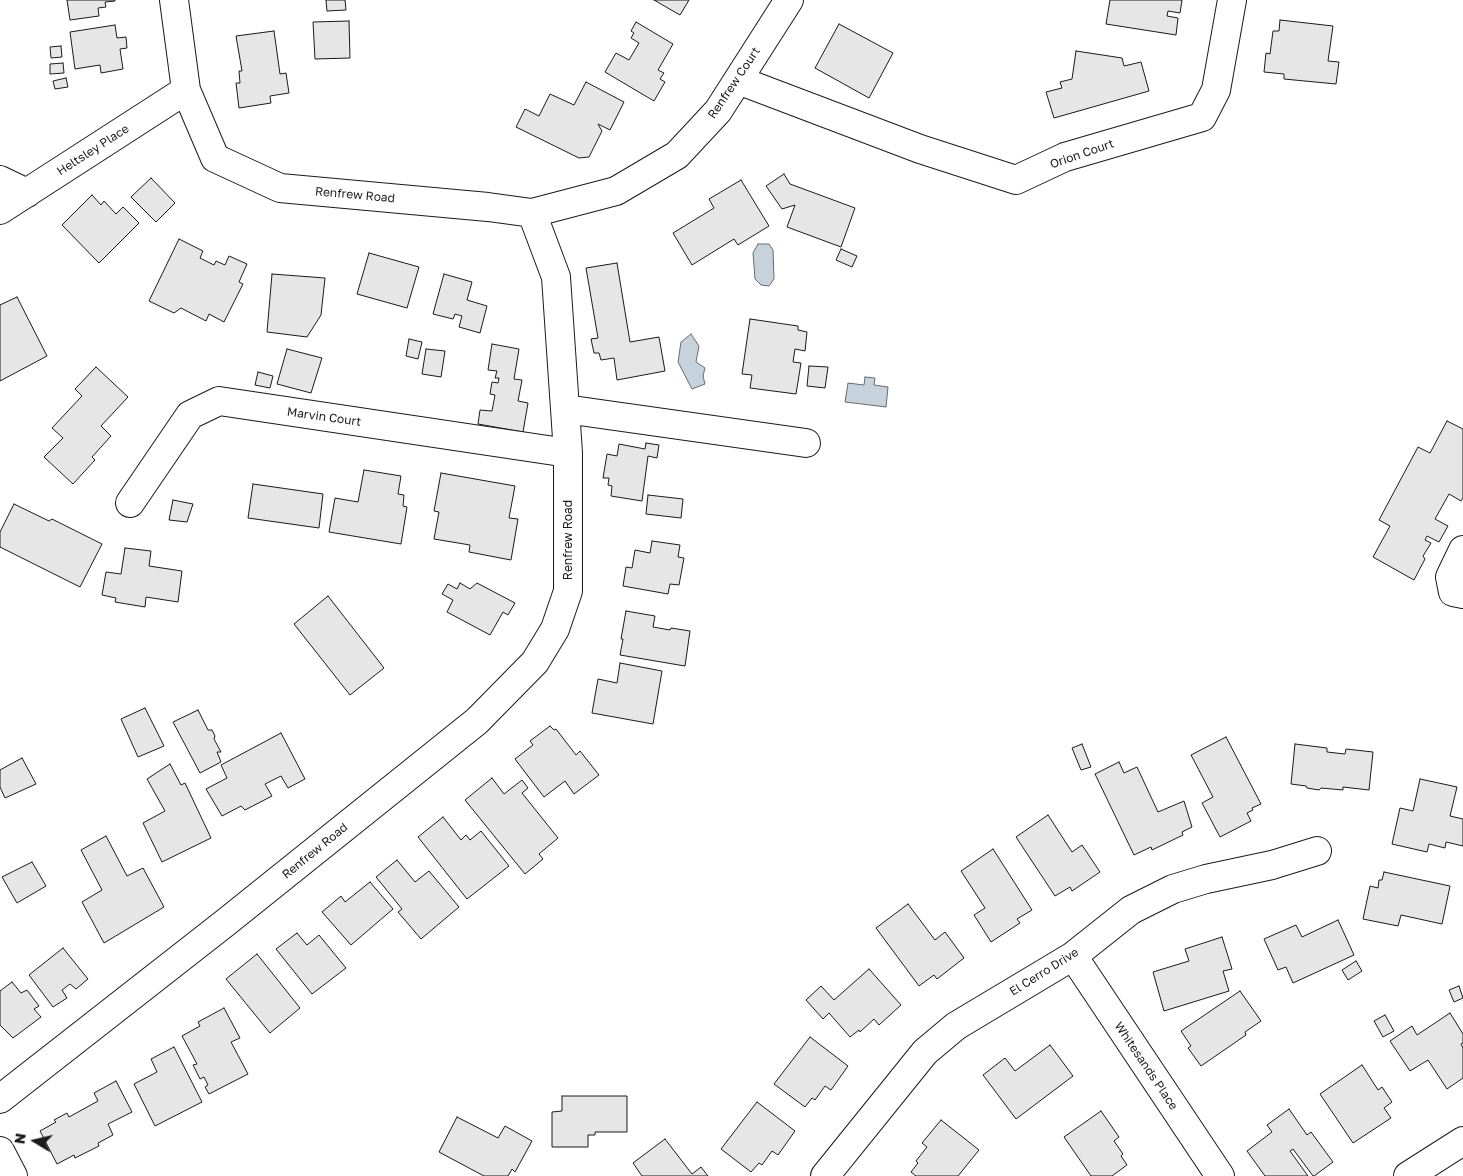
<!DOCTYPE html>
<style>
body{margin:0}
#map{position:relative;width:1463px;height:1176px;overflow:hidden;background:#fff;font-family:"Golos Text",sans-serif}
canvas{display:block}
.north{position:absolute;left:10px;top:1116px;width:50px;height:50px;-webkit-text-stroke:4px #fff;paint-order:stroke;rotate:279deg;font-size:14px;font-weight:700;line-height:20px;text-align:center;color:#1a1a1a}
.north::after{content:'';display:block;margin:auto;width:18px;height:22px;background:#1a1a1a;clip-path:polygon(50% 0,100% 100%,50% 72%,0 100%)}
</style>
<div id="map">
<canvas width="1463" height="1176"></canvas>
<div class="north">N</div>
</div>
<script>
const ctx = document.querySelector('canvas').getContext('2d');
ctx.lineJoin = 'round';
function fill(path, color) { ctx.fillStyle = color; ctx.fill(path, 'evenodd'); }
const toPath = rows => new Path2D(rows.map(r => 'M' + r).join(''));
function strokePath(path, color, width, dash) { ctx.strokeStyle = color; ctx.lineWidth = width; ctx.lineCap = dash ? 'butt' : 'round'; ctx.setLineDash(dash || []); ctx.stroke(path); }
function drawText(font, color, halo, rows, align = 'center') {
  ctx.font = font + ' "Golos Text",sans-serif'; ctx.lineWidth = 4; ctx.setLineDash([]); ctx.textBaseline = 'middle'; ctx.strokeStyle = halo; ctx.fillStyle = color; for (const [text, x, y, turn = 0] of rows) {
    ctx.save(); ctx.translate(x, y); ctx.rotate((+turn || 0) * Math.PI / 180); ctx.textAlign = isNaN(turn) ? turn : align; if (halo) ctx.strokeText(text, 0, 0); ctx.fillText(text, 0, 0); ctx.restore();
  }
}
const water = toPath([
 [758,244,769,244,773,250,774,279,769,286,761,285,755,279,753,253,758,244],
 [691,334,699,346,696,362,705,368,703,376,705,384,692,389,678,362,681,342,691,334],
 [865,377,875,378,874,385,888,387,886,407,845,402,848,383,864,385,865,377]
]);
const building = toPath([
 [67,0,115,0,115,1,105,2,106,7,98,8,99,16,70,20,67,0],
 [326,0,345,0,346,10,327,11,326,0],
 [654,0,689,0,680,15,654,0],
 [1110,0,1182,0,1180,13,1168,11,1167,16,1178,18,1176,35,1106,24,1110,0],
 [1280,20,1333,26,1328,61,1339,62,1336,84,1284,79,1284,74,1264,72,1266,53,1270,54,1273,31,1279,31,1280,20],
 [349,21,350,58,315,59,313,22,349,21],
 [636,22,673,44,658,70,664,73,660,79,665,82,654,101,605,72,616,53,629,60,639,43,631,38,634,33,631,31,636,22],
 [839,24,893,53,869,98,815,68,839,24],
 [115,25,117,38,126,37,127,48,120,49,123,69,101,73,100,65,75,69,70,32,115,25],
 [274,31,280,74,286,73,289,93,270,96,271,103,239,108,236,83,240,83,239,71,242,71,236,36,274,31],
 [61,46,62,57,51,58,50,47,61,46],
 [1076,51,1122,58,1124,66,1141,62,1149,91,1054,118,1046,92,1062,88,1060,82,1072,79,1076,51],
 [63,63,64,73,50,74,50,64,63,63],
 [66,78,68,87,55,89,53,81,66,78],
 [586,82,624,102,610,130,598,124,602,131,589,157,579,158,516,127,525,109,539,116,550,94,574,105,586,82],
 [784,174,790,184,855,208,841,247,787,227,795,205,782,209,766,186,784,174],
 [151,178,175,203,156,222,131,197,151,178],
 [741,180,769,226,738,245,734,239,692,265,673,233,714,208,709,199,741,180],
 [92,195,101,205,104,201,116,214,123,207,139,223,99,263,62,225,92,195],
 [179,239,203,251,200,258,214,265,216,261,225,265,229,256,247,264,239,282,243,284,224,322,209,314,206,321,181,308,174,313,149,301,179,239],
 [841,249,857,256,852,267,836,260,841,249],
 [369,253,419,267,407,308,357,294,369,253],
 [617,263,630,342,659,337,665,371,617,380,614,358,601,360,599,353,594,353,591,339,598,338,586,268,617,263],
 [272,274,325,278,321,315,307,337,267,332,272,274],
 [444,274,472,282,467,300,487,306,480,333,459,327,462,316,455,314,453,319,433,314,444,274],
 [17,297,47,356,0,381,0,305,17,297],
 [750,319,798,326,798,330,807,332,805,351,795,349,793,362,801,363,796,394,750,388,752,375,742,374,750,319],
 [409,339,422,342,418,359,406,356,409,339],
 [492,344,519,349,514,379,522,380,518,401,528,403,523,432,478,424,480,410,492,411,495,395,490,394,492,382,498,383,499,378,495,378,497,371,488,370,492,344],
 [287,349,322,358,311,393,277,384,287,349],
 [426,349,445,351,441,377,422,374,426,349],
 [809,366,828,367,825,388,807,386,809,366],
 [96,367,128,397,101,426,111,436,92,457,95,460,73,484,44,457,63,438,52,428,82,396,75,389,96,367],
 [258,372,273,376,270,388,255,385,258,372],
 [1447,421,1463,429,1463,498,1461,501,1449,494,1435,519,1448,526,1439,542,1427,536,1425,540,1431,543,1423,556,1425,559,1414,580,1373,557,1390,526,1379,520,1418,447,1430,453,1447,421],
 [646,443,659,445,657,458,648,456,642,501,611,496,612,486,608,485,609,478,603,478,607,454,617,456,619,444,645,449,646,443],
 [364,470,401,476,398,494,404,495,403,506,407,507,401,544,329,532,335,498,358,502,364,470],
 [441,473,515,486,509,518,518,519,511,560,469,552,470,545,434,539,439,512,434,511,441,473],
 [253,484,323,494,319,528,248,518,253,484],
 [648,495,683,499,681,518,646,514,648,495],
 [173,500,193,504,187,522,169,520,173,500],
 [14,504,49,521,52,519,102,544,80,587,0,547,0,532,14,504],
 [652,541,680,545,678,557,684,558,679,585,670,584,668,594,623,586,626,567,632,568,635,550,650,553,652,541],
 [125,548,151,551,149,566,182,571,178,602,146,597,145,607,115,602,116,598,102,595,106,572,121,574,125,548],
 [460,583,470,589,477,583,515,603,508,615,503,612,490,635,447,612,453,600,442,594,448,584,457,589,460,583],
 [328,596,384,668,350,695,294,624,328,596],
 [626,611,655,616,653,627,670,630,671,628,690,631,685,666,620,655,623,639,621,639,626,611],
 [620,663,662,671,653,724,592,713,598,679,617,683,620,663],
 [145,708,164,746,138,757,121,719,145,708],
 [198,710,208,730,212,730,215,736,214,739,221,752,217,752,221,762,200,773,173,722,198,710],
 [550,726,554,730,556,729,576,755,580,751,599,775,574,794,565,781,544,797,515,759,533,745,530,741,550,726],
 [281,733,305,779,288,788,281,776,265,784,272,796,245,810,241,806,222,816,206,789,227,778,221,765,281,733],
 [1226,737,1261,804,1252,808,1253,810,1247,813,1251,821,1220,837,1202,803,1213,797,1191,755,1226,737],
 [1082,744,1091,767,1081,770,1072,748,1082,744],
 [1295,744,1327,748,1327,752,1345,754,1346,749,1373,752,1369,790,1343,787,1343,790,1321,788,1319,790,1307,788,1306,786,1291,784,1295,744],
 [22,758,36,784,5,798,0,787,0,770,22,758],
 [1119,762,1124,773,1137,767,1158,812,1184,801,1192,827,1182,832,1183,835,1152,850,1151,847,1134,855,1095,774,1119,762],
 [170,764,181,785,185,783,211,838,162,862,143,823,165,811,147,779,170,764],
 [492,778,504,794,522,780,528,788,522,793,558,838,539,854,543,859,525,874,465,800,492,778],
 [1420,779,1457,787,1450,816,1463,819,1463,846,1446,842,1445,848,1429,844,1427,852,1392,844,1400,808,1413,811,1420,779],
 [1048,815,1072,852,1082,845,1100,872,1072,891,1070,887,1055,896,1016,837,1048,815],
 [443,817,461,840,466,835,470,840,481,831,509,866,467,899,418,837,443,817],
 [106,836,127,876,143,868,164,907,104,943,82,902,102,890,81,850,106,836],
 [993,849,1032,910,1017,919,1020,923,991,942,974,915,985,908,961,871,993,849],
 [397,860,415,882,429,871,459,907,421,939,398,912,402,909,376,877,397,860],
 [32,862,46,886,17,903,2,877,32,862],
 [1384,872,1450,886,1442,924,1401,915,1398,926,1363,919,1370,886,1378,888,1379,880,1382,880,1384,872],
 [370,882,393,909,351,945,322,912,341,896,345,902,370,882],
 [908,904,935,940,945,932,964,958,937,979,934,975,919,986,876,928,908,904],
 [1338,920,1354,955,1293,983,1286,967,1278,970,1264,939,1296,925,1302,937,1338,920],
 [297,933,307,945,319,935,346,968,312,994,276,949,297,933],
 [1222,937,1232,969,1223,971,1229,991,1164,1011,1153,972,1189,961,1185,949,1222,937],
 [63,948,88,979,76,989,70,984,62,990,67,998,53,1007,29,975,63,948],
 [257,954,300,1008,270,1033,226,979,257,954],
 [1356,961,1362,971,1348,980,1342,970,1356,961],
 [869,969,901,1005,879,1025,874,1019,860,1032,859,1030,850,1037,829,1013,823,1019,806,1000,821,986,834,1000,869,969],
 [12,982,21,993,27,990,39,1006,34,1009,41,1017,13,1038,0,1025,0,991,12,982],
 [1459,986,1463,998,1454,1002,1449,990,1459,986],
 [1240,991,1261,1021,1245,1032,1246,1035,1201,1066,1188,1048,1191,1046,1181,1031,1240,991],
 [224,1008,240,1038,231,1042,248,1074,209,1094,205,1087,208,1085,204,1077,200,1079,193,1065,197,1064,182,1036,200,1026,198,1022,224,1008],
 [1450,1013,1463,1034,1463,1043,1461,1044,1463,1048,1463,1078,1447,1089,1428,1060,1410,1071,1390,1041,1412,1026,1417,1035,1450,1013],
 [1385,1015,1394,1031,1383,1037,1374,1021,1385,1015],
 [810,1037,848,1066,831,1090,825,1086,815,1100,812,1098,805,1107,774,1084,810,1037],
 [1050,1045,1073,1076,1016,1119,983,1075,1005,1058,1015,1071,1050,1045],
 [174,1047,202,1102,155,1126,134,1084,157,1072,151,1059,174,1047],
 [1362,1065,1378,1090,1382,1087,1392,1102,1384,1108,1391,1118,1353,1143,1320,1094,1362,1065],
 [116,1081,132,1112,108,1124,113,1135,98,1143,99,1146,75,1158,74,1155,57,1164,40,1131,56,1122,54,1120,67,1113,69,1117,98,1101,94,1093,116,1081],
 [562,1096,627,1096,627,1132,595,1132,595,1135,588,1135,588,1147,552,1147,552,1112,562,1111,562,1096],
 [757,1102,795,1131,778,1155,772,1151,762,1165,759,1163,751,1172,721,1149,757,1102],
 [1289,1109,1307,1135,1311,1132,1333,1162,1314,1176,1313,1176,1293,1149,1290,1151,1308,1176,1265,1176,1247,1151,1272,1132,1267,1125,1289,1109],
 [1101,1111,1119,1137,1114,1141,1123,1154,1121,1156,1127,1165,1112,1176,1091,1176,1064,1137,1101,1111],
 [457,1117,498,1138,505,1126,532,1141,515,1172,512,1169,508,1176,484,1176,439,1152,457,1117],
 [941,1120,979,1150,958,1176,916,1176,911,1172,918,1163,916,1161,927,1147,922,1143,941,1120],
 [665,1139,692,1174,701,1167,708,1176,642,1176,633,1163,665,1139]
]);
const minor = toPath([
 [174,0,186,90,215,158,280,188,488,207,532,213,616,191,677,155,718,111,789,0],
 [738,80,920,149,1016,180,1065,157,1202,117,1216,90,1232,0],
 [0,180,27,193],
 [0,210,186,90],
 [565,409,806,443],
 [130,503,190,415,219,401,568,453],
 [1463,550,1450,577,1453,592,1463,594],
 [1073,956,1220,1176],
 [0,1099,225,923,477,721,535,662,555,629,568,591,568,453,556,277,532,213],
 [0,1151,13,1176],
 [825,1176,925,1052,956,1026,1073,956,1131,910,1173,889,1206,879,1272,865,1317,851],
 [1408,1176,1463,1141]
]);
const streetNames = [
 ["Renfrew Court",734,83,-56],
 ["Heltsley Place",93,150,-33],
 ["Orion Court",1082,154,-19],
 ["Renfrew Road",355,195,5],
 ["Marvin Court",324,417,8],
 ["Renfrew Road",568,540,-90],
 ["Renfrew Road",315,851,-39],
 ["El Cerro Drive",1044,972,-32],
 ["Whitesands Place",1146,1066,56]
];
fill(water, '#c6d2dc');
strokePath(water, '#6a6a6a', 1);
fill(building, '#e6e6e6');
strokePath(building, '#1a1a1a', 1);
strokePath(minor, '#1a1a1a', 30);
strokePath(minor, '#fff', 28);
drawText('12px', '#1a1a1a', '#fff', streetNames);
</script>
